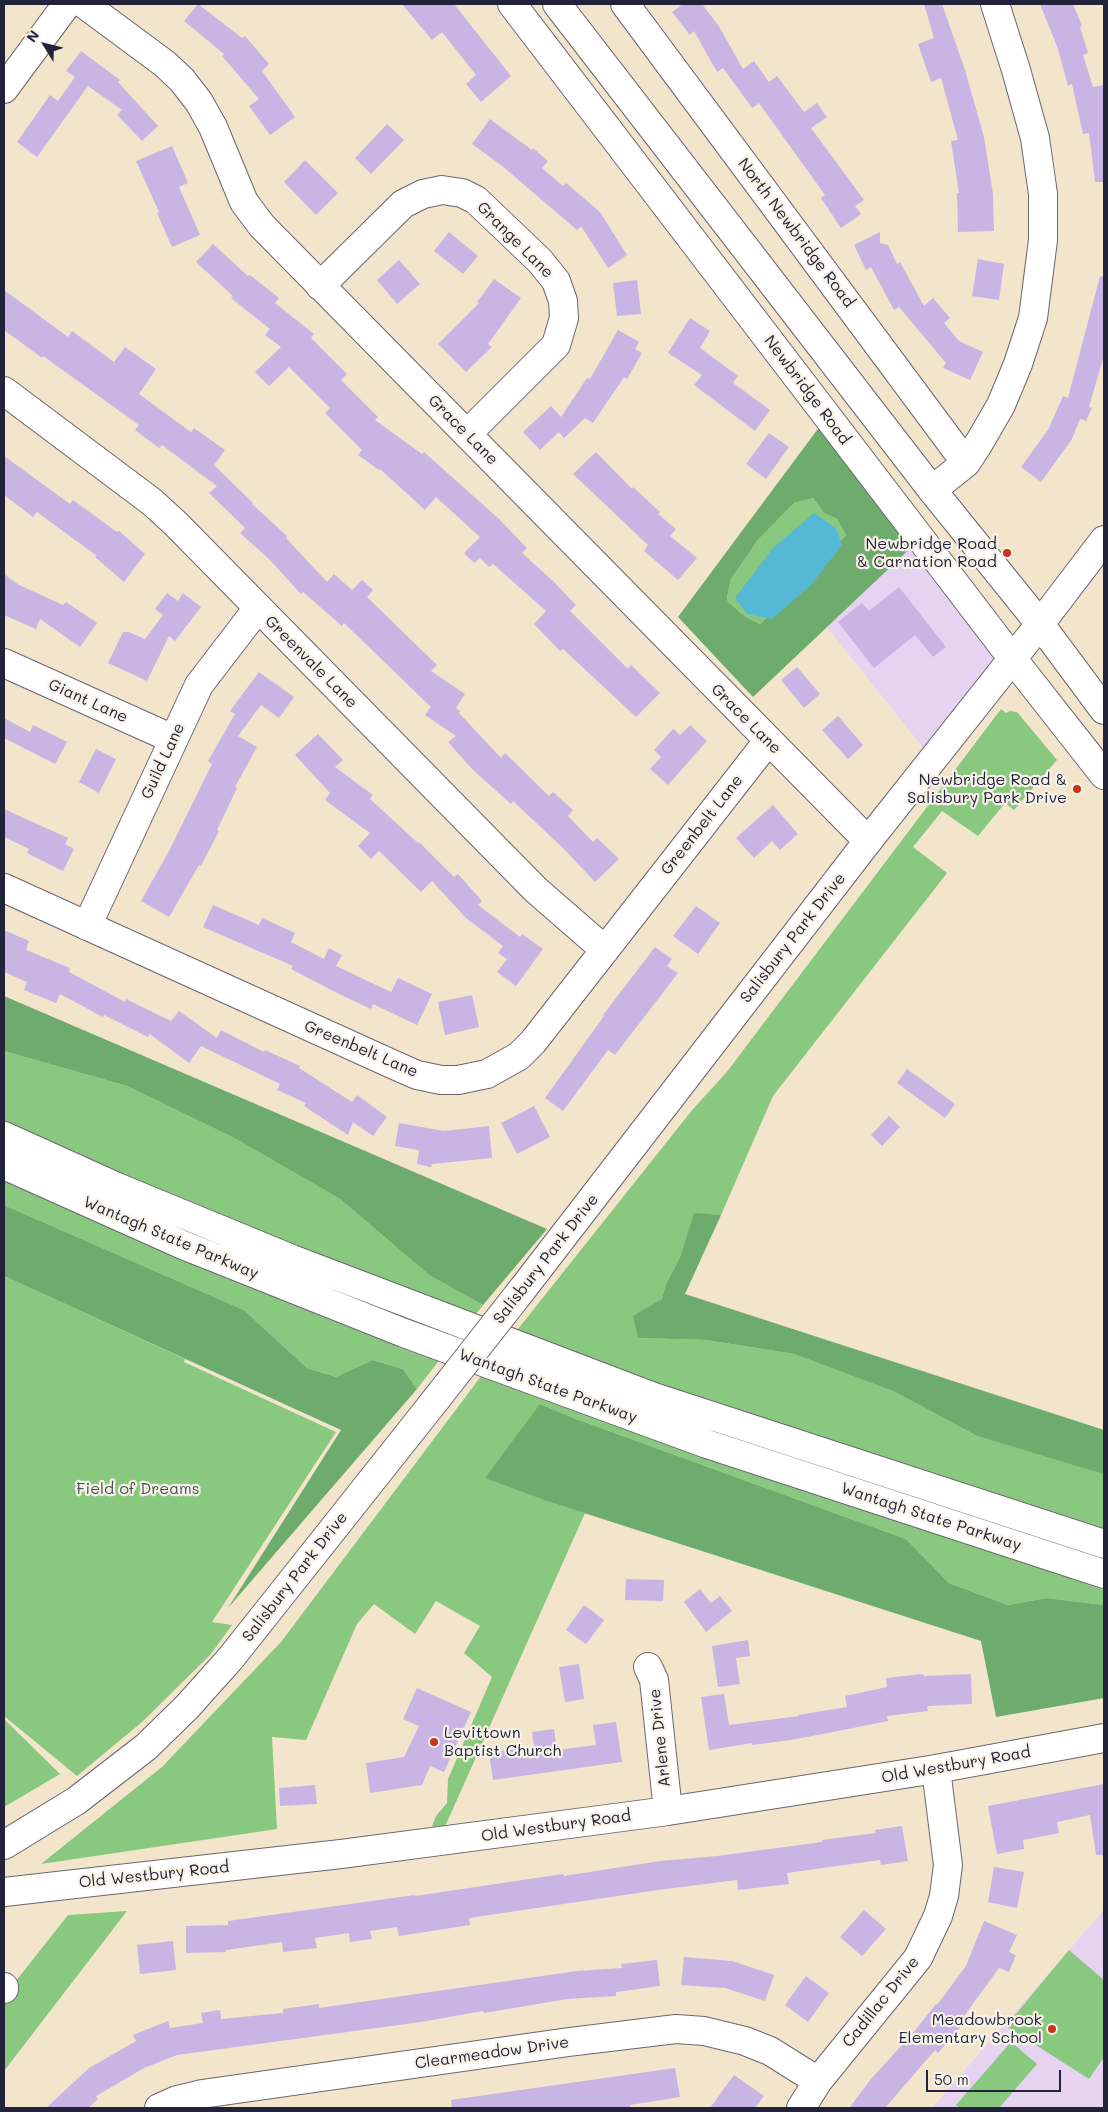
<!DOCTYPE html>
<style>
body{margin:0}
#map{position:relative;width:1108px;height:2112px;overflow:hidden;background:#f3e4cc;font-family:Mali,sans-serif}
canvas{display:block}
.frame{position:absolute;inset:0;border:5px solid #22223b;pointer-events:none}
.north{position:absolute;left:20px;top:20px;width:50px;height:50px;-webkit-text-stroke:4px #f7f3e8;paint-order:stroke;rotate:306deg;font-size:14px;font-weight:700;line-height:20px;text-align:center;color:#22223b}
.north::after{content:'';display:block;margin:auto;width:18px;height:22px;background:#22223b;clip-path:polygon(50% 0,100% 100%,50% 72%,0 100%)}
.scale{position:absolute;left:926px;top:2070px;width:135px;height:22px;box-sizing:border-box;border:2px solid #22223b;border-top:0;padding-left:6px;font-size:15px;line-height:18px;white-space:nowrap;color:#22223b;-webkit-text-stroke:4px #f7f3e8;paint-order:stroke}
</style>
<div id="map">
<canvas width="1108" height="2112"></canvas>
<div class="frame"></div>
<div class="north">N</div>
<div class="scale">50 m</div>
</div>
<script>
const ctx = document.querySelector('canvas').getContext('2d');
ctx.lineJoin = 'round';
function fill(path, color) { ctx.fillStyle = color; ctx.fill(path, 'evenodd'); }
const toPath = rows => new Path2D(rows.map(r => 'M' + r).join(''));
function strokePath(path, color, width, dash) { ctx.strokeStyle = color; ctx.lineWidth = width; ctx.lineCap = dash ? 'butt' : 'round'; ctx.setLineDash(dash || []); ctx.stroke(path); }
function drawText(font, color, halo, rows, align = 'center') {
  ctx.font = font + ' Mali,sans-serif'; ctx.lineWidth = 4.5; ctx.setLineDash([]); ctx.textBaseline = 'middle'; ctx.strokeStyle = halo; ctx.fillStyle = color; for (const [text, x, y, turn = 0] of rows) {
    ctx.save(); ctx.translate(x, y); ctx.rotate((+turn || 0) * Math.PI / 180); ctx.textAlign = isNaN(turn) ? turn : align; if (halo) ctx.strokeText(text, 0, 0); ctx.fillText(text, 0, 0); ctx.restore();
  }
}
const built = toPath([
 [917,542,996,657,925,750,827,627],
 [1104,1910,1104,2108,932,2108,1069,1950]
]);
const green = toPath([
 [813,498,824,513,837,519,846,535,792,595,760,624,746,617,728,602,727,597,731,579,758,540,794,503],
 [1001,709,1006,713,1010,711,1017,712,1057,760,1014,810,1005,803,978,836,942,811,913,847,947,873,773,1096,721,1215,694,1214,680,1257,665,1286,662,1299,638,1338,706,1340,794,1354,895,1392,977,1436,1095,1470,1104,1474,1104,1531,575,1357,514,1334,693,1109,726,1073],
 [4,1051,127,1086,236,1139,340,1199,429,1275,483,1305,472,1319,184,1201,4,1120],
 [4,1177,441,1358,417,1389,403,1369,374,1360,336,1377,307,1368,244,1310,4,1205],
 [4,1276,185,1359,184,1362,336,1432,212,1622,232,1625,210,1655,142,1722,77,1776,4,1716],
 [482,1375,791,1484,1104,1590,1104,1605,1047,1598,1008,1605,949,1583,906,1539,576,1419,540,1404,550,1502,585,1513,443,1831,432,1826,436,1816,447,1803,448,1779,492,1677,464,1653,480,1626,436,1601,415,1634,374,1604,357,1624,306,1740,272,1737,277,1829,41,1864,162,1767,281,1642],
 [4,1719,60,1774,4,1807],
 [127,1911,4,2071,4,1996,68,1915],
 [1069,1950,1104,1980,1104,2057,1089,2079,1006,2026],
 [1011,2042,1037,2064,999,2108,960,2108,956,2105]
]);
const forest = toPath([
 [823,422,917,542,753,697,678,617],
 [813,498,824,513,837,519,846,535,792,595,760,624,746,617,728,602,727,597,731,579,758,540,794,503],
 [4,996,547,1229,483,1305,429,1275,340,1199,236,1139,127,1086,4,1051],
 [4,1205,244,1310,307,1368,336,1377,373,1360,403,1369,417,1389,228,1608,341,1430,4,1276],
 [694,1213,721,1215,685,1294,1104,1430,1104,1474,977,1436,895,1392,794,1354,706,1340,638,1338,633,1316,662,1299,665,1286,680,1257],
 [540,1404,576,1419,906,1539,949,1583,1008,1605,1047,1598,1104,1605,1104,1698,996,1717,981,1641,550,1502,485,1478]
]);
const water = toPath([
 [814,513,836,528,842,545,811,585,772,619,747,614,735,598,773,548]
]);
const building = toPath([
 [198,4,242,38,245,36,269,64,262,71,295,117,270,135,249,106,259,99,222,56,224,54,184,21],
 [402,4,454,4,511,76,481,102,466,84,476,75,442,32,432,40],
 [683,4,702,4,718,25,743,69,754,61,769,82,777,76,804,112,817,103,827,117,811,128,864,200,855,206,861,214,841,228,821,198,825,195,759,103,752,108,723,68,717,72,694,31,690,35,672,12],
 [924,4,942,4,965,70,984,137,993,194,994,231,958,232,957,193,959,193,951,141,958,140,941,78,931,82,918,44,934,38],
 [1040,4,1073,4,1082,26,1080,27,1088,53,1083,55,1093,87,1104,85,1104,182,1095,182,1089,133,1083,134,1072,84,1068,86,1058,49],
 [81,51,120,80,118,82,158,126,142,141,117,115,122,110,88,86,37,157,17,142,50,95,58,101,75,77,66,71],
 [490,119,532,150,533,148,548,161,542,168,563,186,566,183,600,212,627,255,608,268,581,226,577,230,501,165,472,144],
 [387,124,404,140,371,174,355,158],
 [172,146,188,183,179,187,200,235,172,247,157,213,159,212,136,161],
 [305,160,338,193,316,215,284,182],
 [449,232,478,256,463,274,434,251],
 [880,232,880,243,888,245,897,264,900,262,924,306,933,298,950,318,944,323,959,341,983,352,970,380,943,368,946,363,899,307,894,310,871,267,866,270,854,245],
 [213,244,248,276,250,275,279,298,275,303,314,334,311,338,347,374,341,380,378,417,375,420,422,454,424,452,499,519,527,548,522,553,553,581,576,605,570,611,628,669,631,665,660,693,636,717,563,649,560,651,534,624,546,611,493,564,489,567,480,558,474,563,464,553,480,537,436,497,425,510,380,469,379,470,358,455,362,450,325,413,330,408,289,367,269,386,255,372,281,347,265,335,270,329,231,298,233,296,196,262],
 [978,259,1004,264,999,300,972,296],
 [399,260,420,284,397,304,377,280],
 [1100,276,1104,277,1104,355,1089,407,1092,408,1086,421,1080,419,1072,439,1041,482,1021,467,1048,430,1063,396,1068,398],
 [494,279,521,298,488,344,492,347,466,372,438,344,479,303,477,302],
 [637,280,641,314,617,316,613,283],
 [4,290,68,337,72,331,114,362,125,347,156,369,139,394,191,432,194,428,225,450,214,465,253,503,252,504,287,536,286,538,327,582,334,574,352,590,362,580,373,590,367,597,437,665,431,671,465,694,456,708,460,711,459,713,501,758,505,753,549,796,553,792,573,810,568,816,593,842,597,838,619,859,595,882,564,849,513,801,511,804,473,770,448,742,456,736,425,715,431,707,344,623,342,626,303,592,301,594,269,559,240,533,245,528,209,493,217,486,162,445,159,448,135,430,139,425,43,356,42,358,4,330],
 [690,318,710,331,700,348,738,376,733,383,770,410,755,431,694,385,702,375,668,353],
 [618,330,639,342,635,349,642,353,627,379,624,377,593,423,585,418,564,438,559,432,540,450,523,432,551,406,561,417,587,378,590,379],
 [769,433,789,447,766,479,746,464],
 [596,452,632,489,633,487,660,512,658,514,676,529,670,536,697,558,678,580,644,551,648,545,573,474],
 [4,456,70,504,73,500,117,532,119,531,145,554,124,582,95,557,97,556,37,512,33,517,4,495],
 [4,574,19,585,63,605,66,602,97,623,80,647,40,619,36,629,4,615],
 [899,587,946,647,933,657,915,635,874,668,838,622,862,603,869,611],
 [167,593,178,601,183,593,201,607,175,641,169,636,147,681,108,663,123,632,129,632,145,639,163,615,155,609],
 [797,667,820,694,804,708,781,680],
 [259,672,294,697,279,718,261,705,238,736,257,747,235,787,237,788,217,830,219,831,201,866,199,865,169,917,141,901,169,851,212,764,208,761,235,714,230,711],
 [838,716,863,745,848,759,822,730],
 [4,718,30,732,33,725,67,742,55,764,4,738],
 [690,725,707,741,668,785,650,769,661,757,654,750,673,729,680,735],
 [318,734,343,760,335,767,373,795,370,799,418,843,419,842,454,877,458,874,482,901,478,905,520,937,522,934,543,949,516,986,497,972,507,959,498,953,503,946,466,918,432,881,421,892,379,851,371,859,358,846,370,833,325,800,330,793,295,755],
 [96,749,116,759,99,793,79,782],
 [773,805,798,834,780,850,772,841,754,858,736,838],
 [4,809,68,838,65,844,74,849,63,871,27,853,29,849,4,837],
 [213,905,259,925,262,918,295,933,291,942,324,959,329,948,342,955,336,966,391,992,398,978,432,994,417,1025,373,1004,371,1009,337,993,291,969,293,966,203,927],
 [696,906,720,923,698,954,673,936],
 [4,930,29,941,26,950,70,968,69,972,125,1002,126,999,171,1021,179,1011,217,1038,221,1030,264,1052,265,1050,300,1066,299,1068,352,1102,357,1095,387,1117,373,1136,353,1122,348,1135,304,1106,306,1103,277,1090,280,1084,201,1046,189,1063,150,1034,148,1037,104,1015,103,1017,60,994,56,1003,24,990,27,982,4,972],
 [655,947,672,959,667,966,678,973,615,1055,608,1050,563,1111,545,1098,604,1016,603,1015],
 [472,995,479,1027,445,1035,438,1002],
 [907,1069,955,1104,945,1118,897,1083],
 [534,1106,550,1137,517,1154,501,1123],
 [889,1116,900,1127,882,1146,871,1135],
 [399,1123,444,1131,489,1126,492,1158,432,1164,431,1167,417,1164,419,1150,395,1146],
 [626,1579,664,1580,663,1601,625,1600],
 [700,1589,711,1603,720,1596,732,1611,706,1632,684,1602],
 [584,1605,604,1620,586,1644,566,1630],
 [748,1640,750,1656,736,1658,740,1684,718,1687,712,1646],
 [579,1664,584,1699,565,1702,559,1667],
 [923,1674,924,1676,971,1674,972,1704,927,1706,928,1711,887,1716,888,1721,833,1732,791,1740,752,1745,752,1743,709,1750,701,1697,724,1694,729,1725,799,1716,798,1715,847,1707,845,1696,887,1687,886,1678],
 [417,1688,471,1712,444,1772,430,1766,422,1785,370,1793,366,1763,404,1757,419,1726,403,1719],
 [616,1722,622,1762,493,1780,489,1753,534,1746,532,1732,554,1729,557,1750,596,1745,593,1725],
 [1104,1784,1104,1855,1096,1855,1090,1815,1057,1822,1059,1833,1023,1840,1024,1849,997,1854,988,1806],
 [315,1785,317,1804,280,1806,279,1788],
 [902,1826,908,1861,881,1865,880,1860,787,1873,789,1884,738,1890,737,1880,658,1890,469,1918,470,1925,399,1936,397,1927,370,1931,372,1939,350,1942,349,1933,315,1938,317,1948,283,1952,282,1942,226,1950,226,1952,186,1953,186,1926,228,1925,228,1921,415,1895,415,1896,563,1874,564,1876,660,1861,717,1856,822,1842,822,1840,876,1833,875,1830],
 [994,1867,1024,1872,1017,1908,988,1902],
 [864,1910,886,1929,862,1956,840,1937],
 [984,1921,1017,1935,1009,1952,1016,1955,1009,1972,999,1968,959,2023,962,2025,938,2053,935,2050,885,2108,849,2108,871,2079,913,2033,936,2004,937,2005,966,1966],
 [173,1941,176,1970,140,1974,137,1945],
 [684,1957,732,1961,774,1975,765,2001,725,1988,681,1985],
 [657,1960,660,1986,616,1992,616,1996,567,1999,484,2013,483,2011,421,2022,177,2055,144,2068,96,2096,98,2099,88,2108,46,2108,89,2068,136,2041,133,2035,168,2021,170,2028,203,2023,201,2013,220,2010,221,2019,283,2013,283,2009,319,2004,319,2008,577,1971,622,1968,621,1964],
 [806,1976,829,1993,808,2022,785,2005],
 [675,2068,680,2097,630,2105,631,2108,452,2108,451,2100],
 [734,2075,764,2096,755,2108,710,2108]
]);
const minor = toPath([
 [84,4,165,64,182,80,199,102,213,127,244,202,262,226,868,841],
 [625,4,966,463],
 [4,89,67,4],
 [320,286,403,204,423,194,442,190,462,193,476,200,540,261,556,281,563,301,564,318,556,345,467,434],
 [4,391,152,502,176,524,536,890,605,950],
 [932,490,966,463,979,443,1001,405,1018,364,1033,318,1043,240,1043,194,1035,138,1016,70,995,4],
 [1040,624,1104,540],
 [4,663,173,739],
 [4,888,392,1064,417,1075,441,1080,458,1080,487,1074,519,1056,533,1042,768,741],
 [87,926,199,685,258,608],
 [648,1667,654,1680,668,1811],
 [4,1892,341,1854,668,1811,936,1769,1104,1738],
 [4,1987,4,1989],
 [159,2108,177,2100,202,2094,569,2042,676,2029,704,2031,745,2041,770,2051,818,2081],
 [801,2108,818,2081,918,1958,938,1916,944,1896,948,1865,936,1769]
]);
const major = toPath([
 [512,4,1012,658,1104,775],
 [557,4,932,490,1040,624,1104,710],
 [521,1291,868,841,1040,624],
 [4,1845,76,1801,146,1747,187,1707,230,1659,430,1407]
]);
const highway = toPath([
 [4,1136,117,1187,292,1259,654,1397,1104,1544],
 [4,1165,183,1245,404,1333,707,1444,1104,1574]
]);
const majorBridge = toPath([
 [430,1407,521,1291]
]);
const markers = [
 [1007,553,5,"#c8321e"],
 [1077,789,5,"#c8321e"],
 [434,1742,5,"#c8321e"],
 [1052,2029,5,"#c8321e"]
];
const streetNames = [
 ["North Newbridge Road",796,233,53],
 ["Grange Lane",515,240,45],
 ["Newbridge Road",807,390,53],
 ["Grace Lane",463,430,45],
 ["Greenvale Lane",311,662,45],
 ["Giant Lane",88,701,24],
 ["Grace Lane",746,719,45],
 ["Guild Lane",163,761,-65],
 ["Greenbelt Lane",702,825,-52],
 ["Salisbury Park Drive",793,938,-52],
 ["Greenbelt Lane",361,1049,23],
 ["Wantagh State Parkway",171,1238,23],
 ["Salisbury Park Drive",546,1259,-52],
 ["Wantagh State Parkway",548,1386,20],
 ["Wantagh State Parkway",931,1517,18],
 ["Salisbury Park Drive",295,1577,-52],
 ["Arlene Drive",660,1738,-96],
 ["Old Westbury Road",956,1765,-10],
 ["Old Westbury Road",556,1826,-8],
 ["Old Westbury Road",154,1875,-6],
 ["Cadillac Drive",881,2002,-51],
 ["Clearmeadow Drive",492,2053,-8]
];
const poiNames = [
 ["Newbridge Road",997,544],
 ["& Carnation Road",997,562],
 ["Newbridge Road &",1067,780],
 ["Salisbury Park Drive",1067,798],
 ["Levittown",444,1733,"left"],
 ["Baptist Church",444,1751,"left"],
 ["Meadowbrook",1042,2020],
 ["Elementary School",1042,2038]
];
const parkNames = [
 ["Field of Dreams",138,1489]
];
fill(built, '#e5d3f1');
fill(green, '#89c87f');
fill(forest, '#6eac6e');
fill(water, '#55b8d4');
fill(building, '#c8b5e4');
strokePath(minor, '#6b666e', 30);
strokePath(major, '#6b666e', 30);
strokePath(highway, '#6b666e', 30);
strokePath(minor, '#fff', 28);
strokePath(major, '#fff', 28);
strokePath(highway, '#fff', 28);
strokePath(majorBridge, '#6b666e', 30, []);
strokePath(majorBridge, '#fff', 28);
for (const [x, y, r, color] of markers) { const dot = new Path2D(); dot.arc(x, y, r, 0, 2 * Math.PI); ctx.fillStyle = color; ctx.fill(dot); strokePath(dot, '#f7f3e8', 2); }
drawText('16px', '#22223b', '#f7f3e8', streetNames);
drawText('16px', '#22223b', '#f7f3e8', poiNames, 'right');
drawText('16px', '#41544f', '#f7f3e8', parkNames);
</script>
